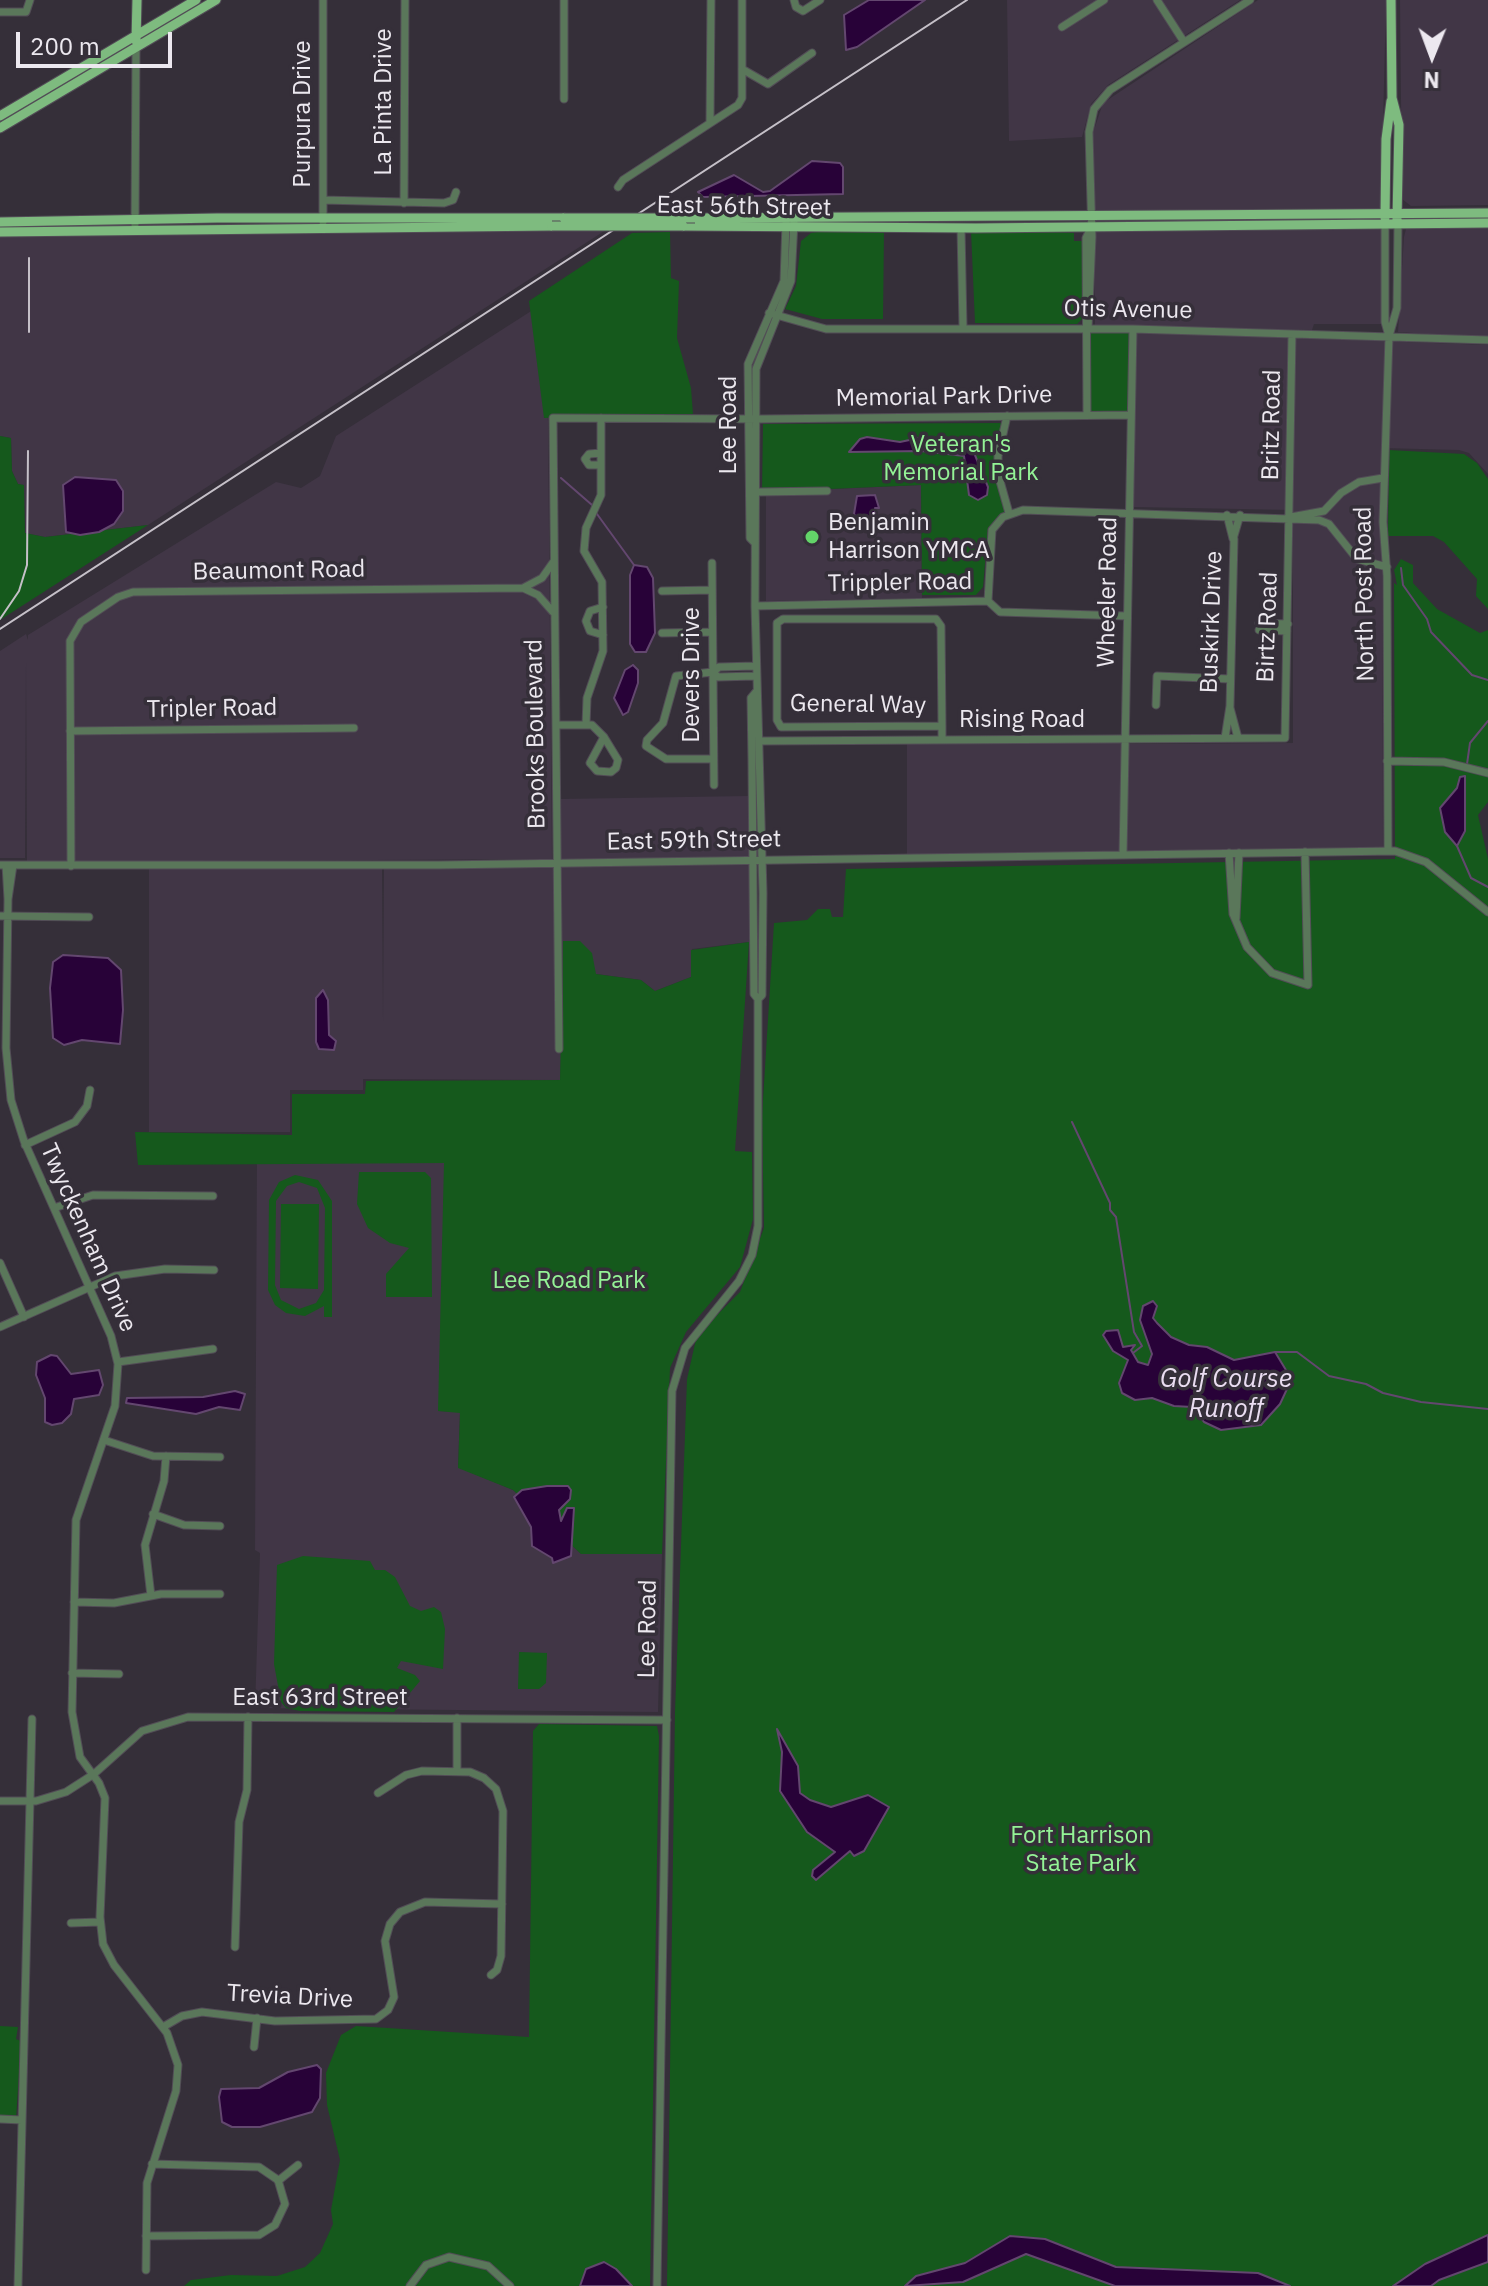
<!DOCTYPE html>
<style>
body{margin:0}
#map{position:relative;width:1488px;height:2286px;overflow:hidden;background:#352f39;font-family:"IBM Plex Sans",sans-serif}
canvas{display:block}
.north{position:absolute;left:1392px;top:16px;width:80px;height:80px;-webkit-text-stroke:6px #352f39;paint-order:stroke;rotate:181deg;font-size:22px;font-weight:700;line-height:32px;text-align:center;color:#ece8ef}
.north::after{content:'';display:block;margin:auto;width:28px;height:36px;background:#ece8ef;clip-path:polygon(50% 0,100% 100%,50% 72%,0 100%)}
.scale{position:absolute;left:16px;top:32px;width:156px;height:36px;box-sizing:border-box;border:4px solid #ece8ef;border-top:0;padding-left:10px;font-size:24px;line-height:28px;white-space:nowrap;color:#ece8ef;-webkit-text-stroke:6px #352f39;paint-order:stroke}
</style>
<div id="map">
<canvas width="1488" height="2286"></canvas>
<div class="north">N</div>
<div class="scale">200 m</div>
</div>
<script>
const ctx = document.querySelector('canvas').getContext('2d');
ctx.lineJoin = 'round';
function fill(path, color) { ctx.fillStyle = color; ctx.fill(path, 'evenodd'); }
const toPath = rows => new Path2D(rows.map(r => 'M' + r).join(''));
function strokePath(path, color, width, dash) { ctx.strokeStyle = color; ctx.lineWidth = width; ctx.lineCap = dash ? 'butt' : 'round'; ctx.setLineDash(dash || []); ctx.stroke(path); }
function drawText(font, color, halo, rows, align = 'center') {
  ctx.font = font + ' "IBM Plex Sans",sans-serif'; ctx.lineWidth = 7; ctx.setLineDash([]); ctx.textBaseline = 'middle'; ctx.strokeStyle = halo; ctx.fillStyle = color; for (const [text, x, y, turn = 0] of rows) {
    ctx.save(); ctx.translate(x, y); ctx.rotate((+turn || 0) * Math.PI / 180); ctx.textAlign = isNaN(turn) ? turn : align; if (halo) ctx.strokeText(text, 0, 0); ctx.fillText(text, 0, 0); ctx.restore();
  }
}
const built = toPath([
 [1007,0,1240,0,1108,85,1091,104,1082,137,1009,141],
 [1258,0,1386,0,1381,209,1095,212,1093,133,1103,103],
 [1400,0,1488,0,1488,205,1411,206,1402,199],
 [1411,226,1488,226,1488,338,1398,332,1404,237,1406,229],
 [1382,227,1382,324,1314,324,1312,330,1095,325,1094,230],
 [609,228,148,525,45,537,25,533,24,485,18,484,12,471,11,438,0,436,0,236],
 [539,306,548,421,552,859,27,862,26,662,25,858,0,858,0,651,26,634,28,640,28,635,276,482,301,488,320,476,336,436],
 [1136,332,1488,345,1488,474,1469,453,1459,450,1382,448,1383,847,1126,851,1127,744,1293,743,1293,510,1133,507],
 [921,485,922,598,766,601,766,492],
 [1122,742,1119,852,907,855,907,743],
 [748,796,749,856,561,861,560,799],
 [749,865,749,942,692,949,691,977,655,991,641,980,596,974,561,1060,560,1080,363,1079,363,1090,290,1090,290,1132,149,1132,149,867,382,867,383,1021,384,867],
 [445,1152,439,1411,460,1412,458,1467,513,1490,581,1554,662,1554,658,1712,255,1708,260,1553,255,1550,257,1153]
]);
const green = toPath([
 [1017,230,1074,233,1074,241,1084,241,1083,318,1077,324,975,323,971,231],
 [824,231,884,231,883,319,822,319,785,309,796,286,801,241,811,233],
 [670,232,671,278,679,281,677,338,691,388,693,414,544,418,529,301,632,233],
 [1088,329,1133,329,1131,415,1087,415],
 [1002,423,996,471,1005,512,988,528,983,587,976,595,922,595,921,485,762,492,763,424],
 [0,436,11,438,12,471,18,484,24,485,25,533,45,537,148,525,0,620],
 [1389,450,1464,454,1477,463,1488,479,1488,609,1476,596,1477,579,1444,542,1433,536,1388,536],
 [1401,559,1413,565,1413,583,1437,609,1480,633,1488,630,1488,802,1478,815,1488,859,1488,2286,667,2286,675,1712,687,1379,697,1335,740,1292,764,1228,762,1116,774,923,807,920,818,909,830,909,832,917,843,917,846,869,1395,859,1394,583,1397,585,1394,570],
 [563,941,580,941,592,953,596,974,641,980,655,991,691,977,691,950,749,942,735,1151,752,1152,753,1219,740,1267,686,1332,670,1368,662,1554,581,1554,513,1490,458,1468,460,1413,438,1411,444,1163,138,1165,135,1132,292,1135,292,1094,365,1094,366,1081,560,1080],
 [359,1172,425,1172,431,1178,432,1297,386,1297,386,1274,409,1248,390,1243,368,1228,357,1204],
 [295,1175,318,1180,332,1201,332,1317,324,1317,324,1306,305,1316,286,1313,275,1305,268,1290,269,1200,279,1182],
 [299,1182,317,1188,325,1208,324,1290,316,1303,299,1309,281,1300,275,1285,276,1201,287,1186],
 [281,1204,319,1204,318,1289,280,1288],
 [303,1556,370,1561,375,1570,385,1570,395,1577,410,1606,421,1611,434,1607,441,1612,445,1629,443,1669,401,1661,397,1668,415,1675,420,1681,394,1712,300,1711,286,1708,281,1702,274,1664,277,1565],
 [519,1652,547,1653,546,1683,539,1689,518,1689],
 [539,1724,657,1726,659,1736,650,2286,184,2286,191,2280,231,2275,277,2276,305,2267,320,2253,333,2224,331,2210,340,2160,327,2105,326,2073,341,2035,356,2026,529,2037,533,1731],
 [0,2026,18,2027,16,2039,21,2041,16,2119,0,2117]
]);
const water = toPath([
 [869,0,925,0,857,47,846,50,844,15,869,0],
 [812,161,840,163,843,167,843,194,703,197,698,192,734,175,763,192,770,191,812,161],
 [867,437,900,442,919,438,958,439,970,443,988,487,987,495,978,500,969,495,964,456,922,451,849,452,860,439,867,437],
 [75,477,116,480,123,491,123,511,114,524,99,532,80,535,66,532,63,485,75,477],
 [875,495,879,508,875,508,875,517,869,523,860,522,854,514,857,496,875,495],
 [634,565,647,567,653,578,655,633,646,652,635,652,630,644,630,575,634,565],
 [633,665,638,670,638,683,628,712,623,715,614,698,625,670,633,665],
 [1465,776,1465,831,1457,846,1445,832,1440,808,1457,788,1460,777,1465,776],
 [63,955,108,958,121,970,123,1010,120,1044,82,1040,64,1045,53,1038,50,988,53,962,63,955],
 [323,990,328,1000,329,1035,336,1041,334,1050,319,1049,316,1042,316,998,323,990],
 [1153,1301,1157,1306,1153,1318,1157,1323,1171,1337,1189,1345,1207,1347,1234,1360,1275,1352,1289,1375,1287,1389,1280,1404,1261,1425,1221,1430,1204,1422,1192,1407,1174,1406,1152,1398,1135,1400,1122,1393,1119,1383,1128,1360,1113,1351,1103,1335,1106,1331,1118,1330,1123,1347,1135,1345,1131,1350,1138,1362,1148,1365,1152,1354,1140,1320,1143,1306,1153,1301],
 [51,1355,57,1356,71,1374,99,1370,103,1385,99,1395,74,1399,71,1414,62,1423,52,1425,45,1422,45,1398,36,1375,37,1362,51,1355],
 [235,1391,245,1394,240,1410,219,1407,196,1414,126,1403,127,1398,203,1397,235,1391],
 [547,1486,568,1486,571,1490,570,1499,559,1510,561,1521,567,1508,574,1508,571,1556,553,1563,552,1558,532,1546,531,1527,514,1497,522,1490,547,1486],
 [777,1729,798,1766,800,1793,810,1800,831,1807,868,1795,889,1807,864,1851,854,1856,850,1851,816,1880,812,1876,813,1870,835,1852,807,1832,780,1791,782,1752,777,1729],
 [317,2065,321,2069,320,2098,312,2112,260,2127,232,2127,222,2122,219,2097,221,2089,259,2088,288,2072,317,2065],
 [1488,2235,1488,2262,1439,2280,1431,2286,1393,2286,1425,2264,1488,2235],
 [1010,2236,1045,2239,1116,2267,1258,2273,1290,2286,1115,2286,1026,2254,963,2282,905,2286,916,2276,965,2263,1010,2236],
 [604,2262,616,2269,632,2286,580,2286,586,2269,604,2262]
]);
const stream = toPath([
 [561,478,592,505],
 [597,514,634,565],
 [1401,568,1403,585,1427,619,1431,632,1472,675,1488,680],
 [1467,764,1470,743,1488,721],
 [1457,846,1471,878,1488,887],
 [1072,1122,1110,1203,1110,1210,1116,1217,1134,1332,1142,1346,1133,1353],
 [1275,1352,1297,1352,1329,1376,1366,1384,1383,1393,1421,1402,1488,1409]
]);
const minor = toPath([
 [564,0,564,99],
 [794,0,796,7,803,11,820,0],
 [1157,0,1184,42],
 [0,12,26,12,30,0],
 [1062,27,1104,0],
 [742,69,768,84,812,53],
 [710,123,711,0],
 [618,187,623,180,738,105,742,98,742,0],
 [323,200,444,203,453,200,456,192],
 [404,203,405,0],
 [323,222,323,0],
 [1385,223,1385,322,1389,336,1383,522,1387,576,1388,851],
 [135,225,136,47],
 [961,228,963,327],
 [769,313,826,329,1133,329,1488,340],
 [1088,329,1092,237,1089,132,1094,109,1110,90,1250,0],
 [1389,336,1397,308,1398,223],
 [1087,415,1086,238,1089,232],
 [1007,416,998,456,998,474,1009,513],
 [601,453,589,454,585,459,589,465,601,465],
 [758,492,827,491],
 [1227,515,1233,539,1240,515],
 [1291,517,1324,511,1341,493,1359,482,1383,478],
 [754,542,750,538,748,364,784,281,786,222],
 [712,563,714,785],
 [523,588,542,578,554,561],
 [662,591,712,590],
 [988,601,1000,612,1127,616],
 [755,606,988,601,992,530,1003,517,1023,510,1319,520,1329,524,1357,559,1387,567],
 [603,607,590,611,586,621,590,631,603,635],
 [1259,623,1288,624],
 [1259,630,1287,631],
 [662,633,712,632],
 [713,672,719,667,755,666],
 [756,692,751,698,752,760,754,994,758,999],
 [1156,705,1157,676,1230,679],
 [1230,708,1238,738],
 [556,725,592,725,604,737],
 [586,725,587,698,603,651,602,582,584,551,586,528,601,495,601,418],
 [70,731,354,728],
 [604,737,618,760,616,768,611,772,597,771,590,763,604,737],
 [1225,738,1230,706,1234,539],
 [942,740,942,726,941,626,936,619,783,619,777,623,777,720,781,727,942,726],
 [761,741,1285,738,1292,334],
 [713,759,666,759,646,746,647,740,663,723,676,676,713,672,718,677,755,676],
 [1387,761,1444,762,1488,773],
 [1229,853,1233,914,1247,947,1272,973,1308,985,1305,852],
 [1123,855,1133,329],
 [0,865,439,865,1395,851,1426,862,1488,912],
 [6,865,8,899],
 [13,865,8,899,6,1048,11,1100,24,1141,111,1336,118,1364,115,1406,76,1520,72,1712,80,1757,99,1783,105,1798,100,1917,103,1944,114,1965,167,2033,178,2065,176,2091,147,2183,146,2270],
 [71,866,70,641,81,622,118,597,133,592,523,588,538,595,553,612],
 [0,916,89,917],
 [1236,918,1239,853],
 [559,1049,553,418,761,419,1131,415],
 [25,1145,75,1122,87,1106,90,1090],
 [54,1208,93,1195,213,1196],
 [0,1263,24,1317],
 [0,1327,115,1276,165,1269,214,1270],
 [118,1362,213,1349],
 [104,1440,153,1456,220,1457],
 [153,1514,184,1525,220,1526],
 [151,1596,145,1545,164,1481,166,1456],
 [74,1602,114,1603,161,1594,220,1594],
 [72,1673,119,1674],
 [457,1771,457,1718],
 [378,1793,406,1775,422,1771,470,1772,484,1778,496,1789,503,1811,501,1956,497,1970,491,1975],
 [0,1801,36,1801,66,1792,94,1774,142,1731,188,1717,667,1720],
 [71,1923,100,1922],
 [235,1947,239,1822,247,1790,248,1717],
 [163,2027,182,2016,202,2012,275,2021,376,2019,388,2010,394,1997,385,1941,390,1924,400,1912,425,1902,502,1904],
 [254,2047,257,2018],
 [0,2119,22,2120],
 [278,2181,298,2165],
 [146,2236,259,2235,275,2225,285,2204,278,2180,259,2167,152,2164],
 [18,2286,32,1719],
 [410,2286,426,2265,449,2257,488,2266,510,2286],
 [657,2286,672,1391,685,1348,739,1281,752,1255,758,1226,758,999,762,995,763,893,755,606,756,369,791,281,794,222]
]);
const major = toPath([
 [1391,0,1392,98,1399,125,1397,219],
 [136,41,137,0],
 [0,116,196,0],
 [0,128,216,0],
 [695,218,1488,213],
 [1385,218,1386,139,1391,101],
 [0,222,217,218,564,218],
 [683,226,976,228,1488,223],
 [0,232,552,226]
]);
const rail = toPath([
 [29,332,29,258],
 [0,619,19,591,27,565,28,451],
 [0,629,967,0]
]);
const majorBridge = toPath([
 [564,218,695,218],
 [552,226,683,226]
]);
const markers = [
 [812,537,8,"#63d469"]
];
const streetNames = [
 ["La Pinta Drive",384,102,-90],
 ["Purpura Drive",303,114,-90],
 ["East 56th Street",744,207,1],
 ["Otis Avenue",1128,310,1],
 ["Memorial Park Drive",944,397,-1],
 ["Lee Road",729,425,-90],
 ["Britz Road",1272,425,-89],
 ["Beaumont Road",279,571,-1],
 ["Trippler Road",900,583,-1],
 ["Wheeler Road",1108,592,-89],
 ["North Post Road",1365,594,-91],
 ["Buskirk Drive",1212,622,-88],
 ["Birtz Road",1268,627,-88],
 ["Devers Drive",692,675,-90],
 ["General Way",858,705,1],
 ["Tripler Road",212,709,-1],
 ["Rising Road",1022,720],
 ["Brooks Boulevard",536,734,-91],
 ["East 59th Street",694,841,-1],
 ["Twyckenham Drive",88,1238,66],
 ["Lee Road",648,1629,-89],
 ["East 63rd Street",320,1698],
 ["Trevia Drive",290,1997,3]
];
const parkNames = [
 ["Veteran's",961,445],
 ["Memorial Park",961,473],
 ["Lee Road Park",569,1281],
 ["Fort Harrison",1081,1836],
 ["State Park",1081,1864]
];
const poiNames = [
 ["Benjamin",828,523],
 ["Harrison YMCA",828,551]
];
const waterNames = [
 ["Golf Course",1226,1379],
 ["Runoff",1226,1409]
];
fill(built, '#413646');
fill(green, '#15591c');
fill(water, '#280238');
strokePath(water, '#63476f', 2);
strokePath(stream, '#63476f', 2);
strokePath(minor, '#524d56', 9);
strokePath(major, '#524d56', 11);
strokePath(minor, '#5a775a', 7);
strokePath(major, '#7ebb7f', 9);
strokePath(rail, '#c5c0c8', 2);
strokePath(majorBridge, '#524d56', 11, []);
strokePath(majorBridge, '#7ebb7f', 9);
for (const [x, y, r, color] of markers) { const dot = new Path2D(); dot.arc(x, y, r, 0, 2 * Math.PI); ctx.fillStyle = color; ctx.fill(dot); strokePath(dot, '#352f39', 3); }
drawText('24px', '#ece8ef', '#352f39', streetNames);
drawText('24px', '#94f396', '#352f39', parkNames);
drawText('24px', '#ece8ef', '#352f39', poiNames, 'left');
drawText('italic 26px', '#eaddf1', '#352f39', waterNames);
</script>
